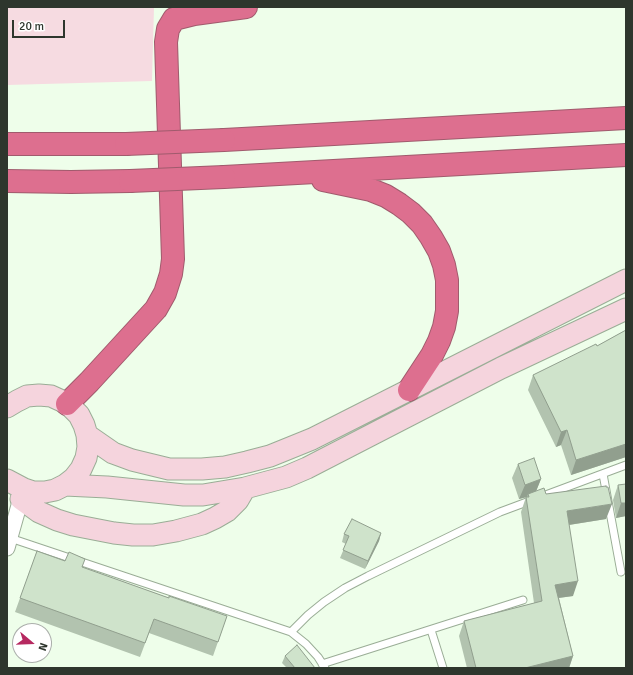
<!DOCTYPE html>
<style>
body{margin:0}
#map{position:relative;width:633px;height:675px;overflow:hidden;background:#eefeea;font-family:Signika,sans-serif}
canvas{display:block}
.frame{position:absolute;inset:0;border:8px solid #2e362d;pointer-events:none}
.north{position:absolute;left:12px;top:623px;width:40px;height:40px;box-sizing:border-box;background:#fff;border:1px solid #abafab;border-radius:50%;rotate:109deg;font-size:11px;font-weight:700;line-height:16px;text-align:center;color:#2e362d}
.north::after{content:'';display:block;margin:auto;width:14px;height:18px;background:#b62960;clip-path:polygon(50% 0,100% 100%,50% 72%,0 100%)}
.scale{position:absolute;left:12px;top:20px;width:53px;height:18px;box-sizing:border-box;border:2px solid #2e362d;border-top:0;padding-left:5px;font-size:12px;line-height:14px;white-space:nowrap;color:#2e362d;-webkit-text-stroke:3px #fff;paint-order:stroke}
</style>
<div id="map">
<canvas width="633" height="675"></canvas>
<div class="frame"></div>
<div class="north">N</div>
<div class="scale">20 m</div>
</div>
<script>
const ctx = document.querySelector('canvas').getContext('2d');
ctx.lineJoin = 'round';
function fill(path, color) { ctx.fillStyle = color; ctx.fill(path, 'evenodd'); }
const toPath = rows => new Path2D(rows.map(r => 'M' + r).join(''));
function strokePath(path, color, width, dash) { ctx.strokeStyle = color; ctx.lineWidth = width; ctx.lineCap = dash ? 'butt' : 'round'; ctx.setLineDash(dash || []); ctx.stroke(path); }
const green = toPath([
 [7,7,154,7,152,81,7,85]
]);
const service = toPath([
 [603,474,621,572],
 [10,538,291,632,306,644,318,657,325,668],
 [431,630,443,668],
 [291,632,308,615,324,602,345,588,368,576,500,512,626,465],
 [322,664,523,600]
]);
const minor = toPath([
 [7,548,23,491]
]);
const secondary = toPath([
 [7,407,17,401,27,396,39,395,51,396,62,401,71,407,79,415,84,425,87,435,88,447,86,458,81,469,74,478,65,485,55,490,45,492,33,492,24,489,7,480],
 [87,435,113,453,132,460,169,469,202,469,225,467,247,462,270,456,312,439,626,280],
 [65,485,107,487,184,495,203,495,245,488,286,477,307,468,501,368,626,309],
 [21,499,39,512,57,520,73,525,114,533,133,535,153,535,176,531,202,524,215,518,227,511,238,500,245,488]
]);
const motorway = toPath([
 [224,140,626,118],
 [7,144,126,144],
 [224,177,626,155],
 [323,180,371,190,386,196,399,204,411,213,422,224,431,237,439,251,444,265,447,280,447,311,444,327,439,341,432,355,409,390],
 [7,181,71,182,130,181],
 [67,404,89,382,156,309,165,293,171,274,173,259,166,42,168,29,174,19,194,14,246,7]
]);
const motorwayBridge = toPath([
 [126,144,224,140],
 [130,181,224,177]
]);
const wall = toPath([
 [626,330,626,457,571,475,561,445,556,447,528,390,533,375,597,346],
 [518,464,541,479,536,491,546,494,606,519,569,525,573,596,559,598,573,656,569,668,467,668,459,636,464,621,534,603,521,512,526,497,519,499,512,478],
 [618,485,626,516,616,518,613,500],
 [381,533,379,541,365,569,340,558,346,544,342,542,344,534],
 [37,551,169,598,227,616,213,656,149,633,140,657,15,612],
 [285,656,315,668,287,668,282,663]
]);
const shadedWall = toPath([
 [567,430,561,445,556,447,561,432],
 [626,444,626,457,571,475,576,460],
 [541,479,535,494,528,494,527,497,519,499,525,485],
 [621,503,626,503,626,516,616,518],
 [612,504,606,519,562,526,567,511],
 [381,533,379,541,365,569,368,561],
 [578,581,573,596,550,599,555,585],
 [573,656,569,668,525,668]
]);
const building = toPath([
 [626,330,626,444,576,460,567,430,561,432,533,375,596,344,597,346,626,330],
 [534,458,541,479,525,485,518,464,534,458],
 [626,484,626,503,621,503,618,485,626,484],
 [606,486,606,487,608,487,612,504,567,511,578,581,555,585,573,656,525,668,476,668,464,621,542,601,526,497,529,497,528,494,544,488,546,494,606,486],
 [352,519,381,533,368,561,343,550,349,536,344,534,352,519],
 [37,551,65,561,69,552,85,559,82,567,169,598,169,596,227,616,218,642,154,619,145,643,20,598,37,551],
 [297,645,315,668,295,668,285,656,297,645]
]);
fill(green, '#f6dbe1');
strokePath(service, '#9aad96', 9);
strokePath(minor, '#9aad96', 17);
strokePath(secondary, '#9aad96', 23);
strokePath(motorway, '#a05b6d', 24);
strokePath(service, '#fff', 7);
strokePath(minor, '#fff', 15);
strokePath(secondary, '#f5d4dd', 21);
strokePath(motorway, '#dd6f8f', 22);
strokePath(motorwayBridge, '#a05b6d', 24, []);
strokePath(motorwayBridge, '#dd6f8f', 22);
fill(wall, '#b2c3af');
fill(shadedWall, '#919f8e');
fill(building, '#cfe3cb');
strokePath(building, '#919f8e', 1);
</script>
